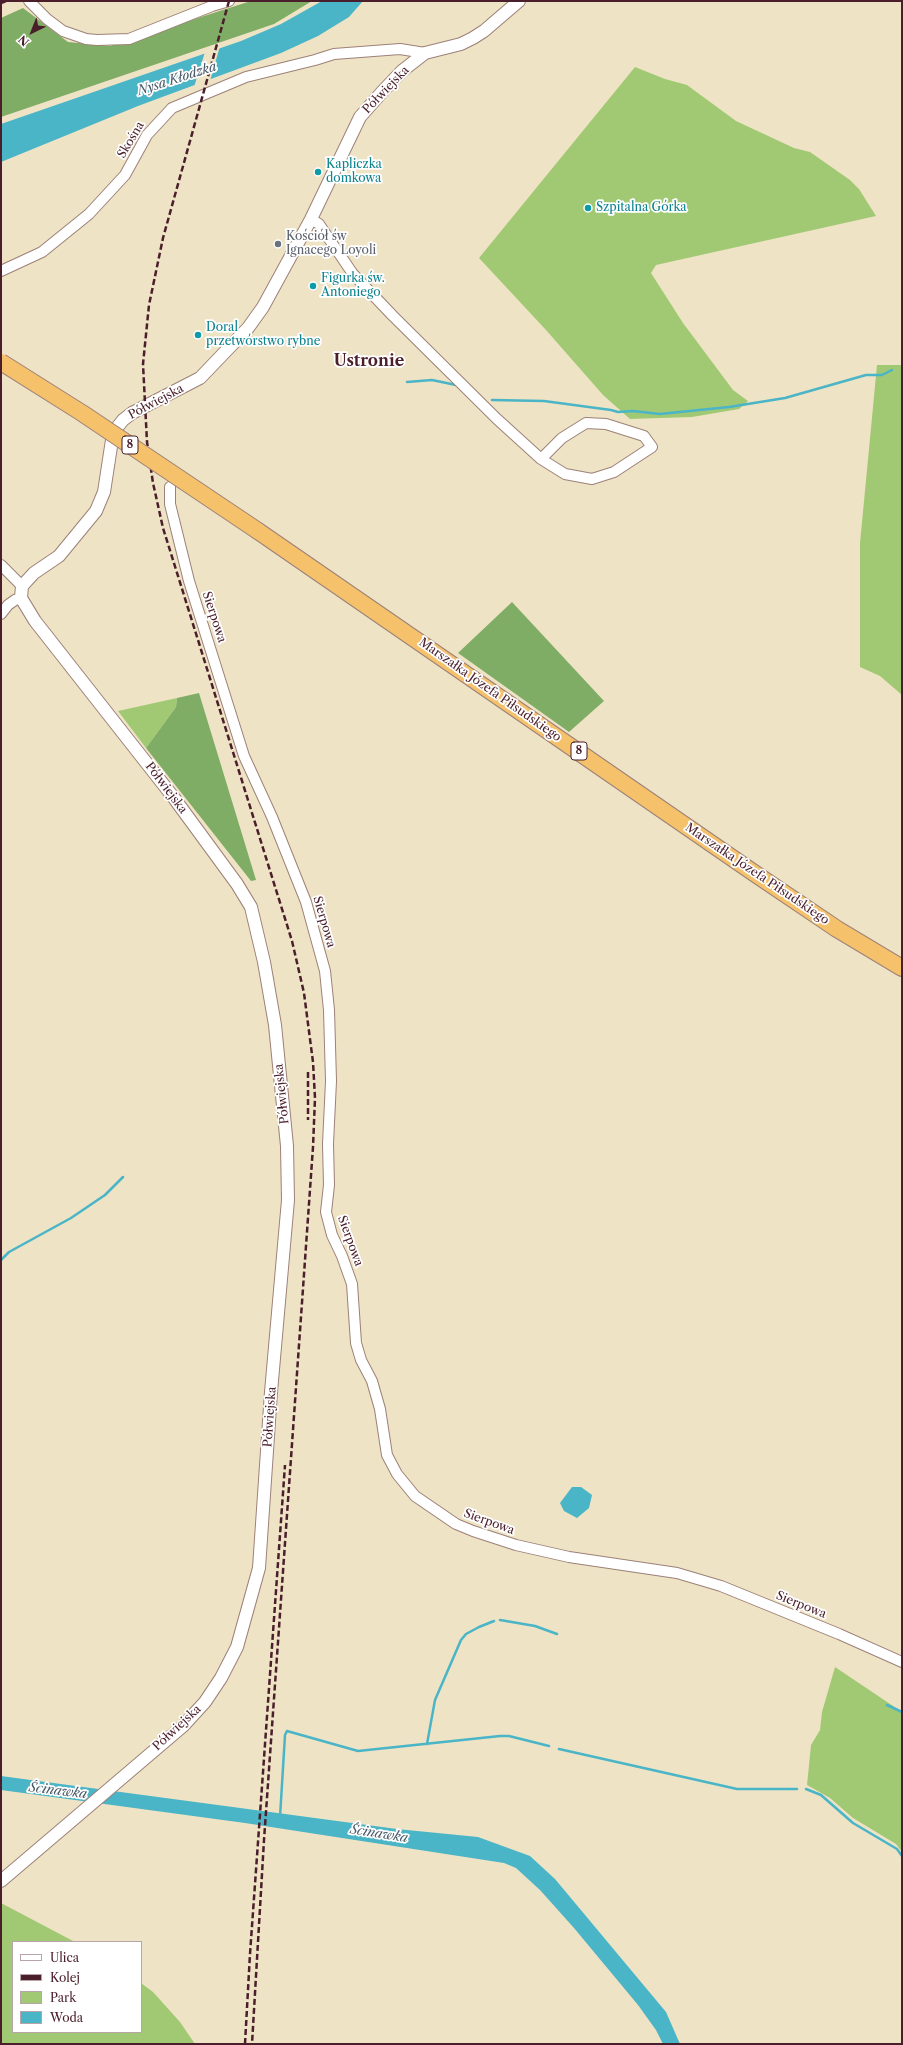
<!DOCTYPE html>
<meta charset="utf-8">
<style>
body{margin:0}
#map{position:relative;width:903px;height:2045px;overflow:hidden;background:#efe3c5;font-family:"Libre Caslon Text",serif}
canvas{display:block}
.frame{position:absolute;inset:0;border:2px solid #4a1f2b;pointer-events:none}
.legend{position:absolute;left:12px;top:1941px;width:130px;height:92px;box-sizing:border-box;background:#fff;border:1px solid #b7a5aa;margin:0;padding:5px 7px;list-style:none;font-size:12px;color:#4a1f2b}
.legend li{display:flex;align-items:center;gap:8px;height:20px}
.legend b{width:20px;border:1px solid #b7a5aa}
.north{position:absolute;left:12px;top:12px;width:40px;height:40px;-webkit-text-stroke:3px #fff;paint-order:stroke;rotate:223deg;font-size:11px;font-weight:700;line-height:16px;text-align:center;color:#4a1f2b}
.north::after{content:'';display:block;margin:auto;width:14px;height:18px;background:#4a1f2b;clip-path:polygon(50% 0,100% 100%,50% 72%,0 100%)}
</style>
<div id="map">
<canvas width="903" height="2045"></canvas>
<div class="frame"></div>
<ul class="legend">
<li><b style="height:5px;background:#fff"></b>Ulica</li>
<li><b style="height:5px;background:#4a1f2b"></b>Kolej</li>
<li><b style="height:11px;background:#a1c974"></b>Park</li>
<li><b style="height:11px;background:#49b5c7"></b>Woda</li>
</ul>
<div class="north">N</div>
</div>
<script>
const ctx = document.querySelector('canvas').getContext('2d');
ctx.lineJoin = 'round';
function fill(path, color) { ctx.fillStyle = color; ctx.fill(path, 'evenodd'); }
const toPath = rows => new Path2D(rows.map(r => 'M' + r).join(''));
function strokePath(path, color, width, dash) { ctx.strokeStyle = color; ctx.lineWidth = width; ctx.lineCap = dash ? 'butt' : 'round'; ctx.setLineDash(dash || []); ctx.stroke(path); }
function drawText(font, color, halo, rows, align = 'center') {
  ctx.font = font + ' "Libre Caslon Text",serif'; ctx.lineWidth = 3.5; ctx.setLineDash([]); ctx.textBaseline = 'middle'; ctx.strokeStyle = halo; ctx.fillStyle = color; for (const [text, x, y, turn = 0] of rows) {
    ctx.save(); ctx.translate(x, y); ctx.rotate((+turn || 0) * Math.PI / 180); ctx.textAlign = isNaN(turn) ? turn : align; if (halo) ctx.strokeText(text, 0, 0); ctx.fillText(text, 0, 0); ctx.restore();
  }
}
const green = toPath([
 [635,67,665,79,687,85,736,121,794,148,810,152,850,180,859,189,876,216,656,265,651,273,683,323,733,390,748,401,739,409,692,417,630,419,603,395,546,330,479,258],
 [877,365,902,365,902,695,880,676,860,667,860,543],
 [177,698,176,707,146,748,118,711],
 [835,1667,902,1712,902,1852,896,1844,853,1818,830,1798,807,1785,811,1745,820,1730,822,1712],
 [1,1903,75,1942,13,1942,13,2032,141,2032,141,1983,153,1992,180,2022,195,2044,1,2044]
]);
const forest = toPath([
 [251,1,312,1,274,24,1,117,1,18,23,8,68,42,110,46],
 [512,602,604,701,569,732,458,653],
 [199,693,256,880,251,881,146,748,176,707,177,698]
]);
const water = toPath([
 [322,1,363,1,349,17,318,36,281,53,138,106,1,162,1,124,241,41,281,24],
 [572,1487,581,1487,592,1495,589,1508,577,1518,564,1511,560,1503],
 [1,1776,397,1829,478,1837,530,1856,555,1879,666,2012,680,2044,663,2044,656,2030,638,2005,574,1928,540,1890,516,1868,504,1863,245,1823,1,1790]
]);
const pier = toPath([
 [220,46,210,81,194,87,205,52]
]);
const stream = toPath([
 [407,382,432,380,456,385],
 [492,400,544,401,611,410,618,412,633,411,660,414,729,407,785,398,866,375,882,375,892,370],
 [1,1260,9,1252,71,1218,105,1195,123,1177],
 [500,1620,535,1626,557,1634],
 [887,1705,902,1712],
 [427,1744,435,1700,461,1640,466,1634,479,1627,494,1621],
 [559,1749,737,1789,797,1789],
 [806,1789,821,1795,853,1823,897,1849,902,1856],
 [280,1817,285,1735,287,1731,358,1751,500,1736,509,1736,549,1746]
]);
const minor = toPath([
 [29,1,47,19,63,31,86,39,97,40,129,39,212,6,229,1],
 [311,219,319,224,353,274,393,316,497,419,541,459,565,474,592,479,614,472,652,447,644,436,606,424,586,423,562,438,541,459],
 [1,271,42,252,89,214,125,175,147,135,172,108,246,77,315,60,334,54,400,49,425,53],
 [170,487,170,504,189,581,244,756,272,817,306,902,325,971,329,1010,331,1081,328,1144,329,1185,326,1212,332,1235,342,1256,352,1284,356,1343,361,1360,372,1381,380,1409,387,1455,397,1474,415,1496,456,1524,473,1531,516,1545,569,1557,677,1573,721,1586,839,1634,902,1662],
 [1,565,22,586],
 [1,614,8,605,15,600,21,598]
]);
const tertiary = toPath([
 [1,1881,183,1726,205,1702,221,1678,237,1647,259,1568,271,1392,288,1200,287,1146,275,1025,264,962,251,907,237,884,174,798,35,621,21,598,22,586,34,573,59,556,96,511,104,492,112,440,115,430,123,420,132,413,200,378,248,328,263,307,311,219,360,117,382,92,402,71,425,53,461,44,473,38,484,31,519,1]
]);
const trunk = toPath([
 [258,531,754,873,837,929,902,968]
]);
const rail = toPath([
 [229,1,163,238,149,305,143,364,147,442,153,483,163,528,292,941,304,993,313,1062,315,1098,313,1147,264,1840,252,2044],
 [1,3,6,1],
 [308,1072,308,1120],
 [245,2044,250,1954,285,1465]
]);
const trunkBridge = toPath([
 [1,362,82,413,258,531]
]);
const markers = [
 [318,172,4,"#0f9aa8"],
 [588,208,4,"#0f9aa8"],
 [278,244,4,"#6b7280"],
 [313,286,4,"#0f9aa8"],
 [198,335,4,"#0f9aa8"]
];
const shields = [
 [130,445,16],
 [579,751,16]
];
const shieldNames = [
 ["8",130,445],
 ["8",579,751]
];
const streetNames = [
 ["Półwiejska",386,90,-46],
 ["Skośna",131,140,-59],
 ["Półwiejska",156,402,-28],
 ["Sierpowa",214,617,72],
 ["Marszałka Józefa Piłsudskiego",490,690,35],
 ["Półwiejska",166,788,53],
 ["Marszałka Józefa Piłsudskiego",757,874,34],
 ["Sierpowa",324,922,74],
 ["Półwiejska",282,1094,-96],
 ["Sierpowa",350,1241,70],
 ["Półwiejska",270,1417,-86],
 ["Sierpowa",489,1522,20],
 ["Sierpowa",801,1605,22],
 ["Półwiejska",177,1728,-43]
];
const cultureNames = [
 ["Kapliczka",326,165],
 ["domkowa",326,179],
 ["Szpitalna Górka",596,208],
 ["Figurka św.",321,279],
 ["Antoniego",321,293],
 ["Doral",206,328],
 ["przetwórstwo rybne",206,342]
];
const worshipNames = [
 ["Kościół św",286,237],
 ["Ignacego Loyoli",286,251]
];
const waterNames = [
 ["Nysa Kłodzka",177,79,-18],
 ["Ścinawka",58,1791,7],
 ["Ścinawka",379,1834,9]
];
const districtNames = [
 ["Ustronie",369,361]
];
fill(green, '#a1c974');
fill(forest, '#80ad66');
fill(water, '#49b5c7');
fill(pier, '#efe3c5');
strokePath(stream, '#49b5c7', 2.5);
strokePath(minor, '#9c8178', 12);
strokePath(tertiary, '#9c8178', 14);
strokePath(trunk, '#9c8178', 18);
strokePath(minor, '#fff', 10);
strokePath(tertiary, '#fff', 12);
strokePath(trunk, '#f5c16b', 16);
strokePath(rail, '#4a1f2b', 2.5, [6, 3]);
strokePath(trunkBridge, '#9c8178', 18, []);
strokePath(trunkBridge, '#f5c16b', 16);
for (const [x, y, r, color] of markers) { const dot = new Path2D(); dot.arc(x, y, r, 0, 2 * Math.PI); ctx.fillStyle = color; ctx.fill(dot); strokePath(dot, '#fff', 1.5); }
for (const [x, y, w] of shields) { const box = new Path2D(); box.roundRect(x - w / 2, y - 9, w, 18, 3); ctx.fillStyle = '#fff'; ctx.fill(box); strokePath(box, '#4a1f2b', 1); }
drawText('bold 11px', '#4a1f2b', null, shieldNames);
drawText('12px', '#4a1f2b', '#fff', streetNames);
drawText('12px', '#0d838f', '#fff', cultureNames, 'left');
drawText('12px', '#5b616d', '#fff', worshipNames, 'left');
drawText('italic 13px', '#4a5b69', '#fff', waterNames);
drawText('bold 16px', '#4a1f2b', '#fff', districtNames);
</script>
